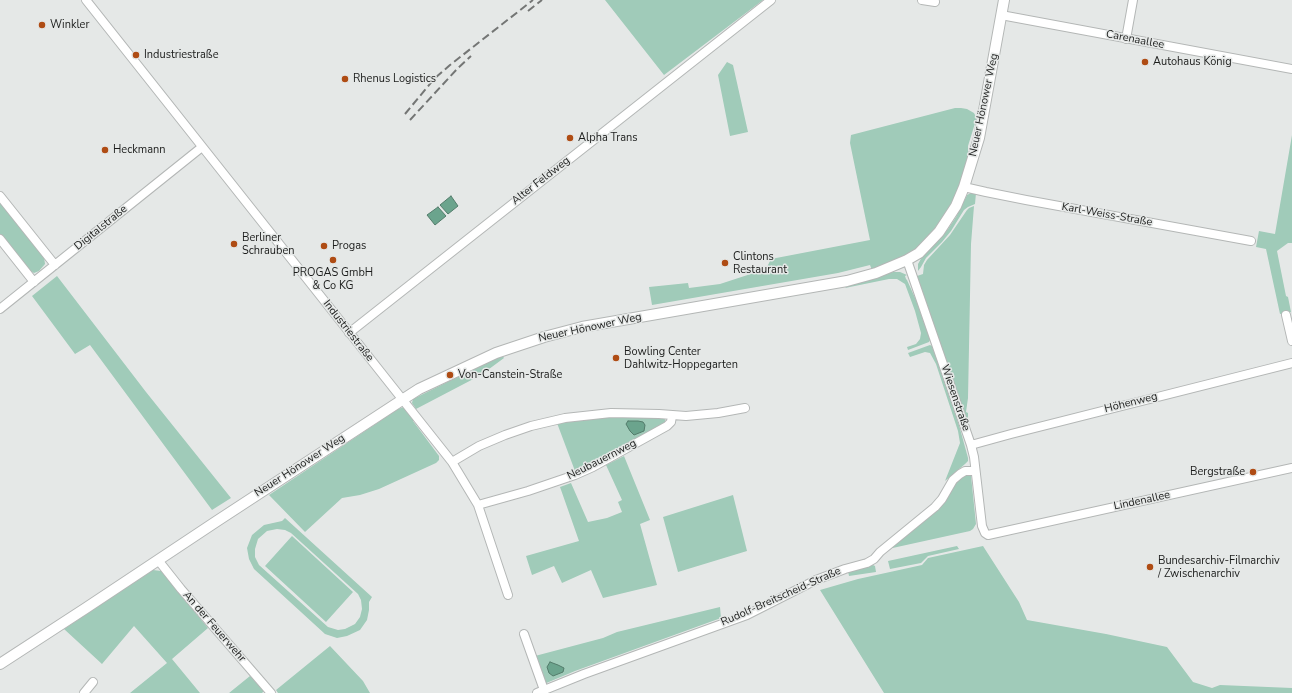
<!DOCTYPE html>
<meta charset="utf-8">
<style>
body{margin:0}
canvas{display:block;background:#e5e8e7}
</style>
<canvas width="1292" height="693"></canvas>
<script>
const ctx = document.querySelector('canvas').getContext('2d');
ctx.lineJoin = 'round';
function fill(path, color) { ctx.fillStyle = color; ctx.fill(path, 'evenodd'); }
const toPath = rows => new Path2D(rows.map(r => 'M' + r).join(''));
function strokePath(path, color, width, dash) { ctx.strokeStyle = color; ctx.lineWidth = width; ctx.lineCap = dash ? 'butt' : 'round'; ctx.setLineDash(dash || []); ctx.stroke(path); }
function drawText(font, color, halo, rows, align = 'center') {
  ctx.font = font + ' "Nunito Sans",sans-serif'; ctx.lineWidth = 3; ctx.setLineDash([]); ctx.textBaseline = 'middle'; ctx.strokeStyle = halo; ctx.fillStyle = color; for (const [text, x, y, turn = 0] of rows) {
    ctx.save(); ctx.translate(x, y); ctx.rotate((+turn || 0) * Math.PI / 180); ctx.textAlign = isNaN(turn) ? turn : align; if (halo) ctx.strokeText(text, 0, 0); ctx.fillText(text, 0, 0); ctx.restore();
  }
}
const green = toPath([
 [605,0,763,0,664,75],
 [727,62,733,65,748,132,730,136,718,75],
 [955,108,961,108,967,109,974,113,976,117,976,120,968,146,968,157,961,181,953,200,943,218,924,241,918,247,904,256,872,270,870,265,838,273,652,305,649,287,688,283,689,288,720,284,766,269,771,259,870,240,850,143,851,135],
 [1292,135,1292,243,1288,243,1277,251,1286,296,1288,297,1291,312,1280,314,1266,249,1256,247,1259,231,1275,234],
 [971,193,976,193,975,204,968,207,964,210,951,231,942,242,926,258,921,267,918,271,918,264,922,257,937,242,948,229,956,217,967,195],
 [0,201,44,257,45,264,39,271,34,273,27,268,0,235],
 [974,206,971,244,968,398,966,412,968,413,968,425,924,300,917,276,923,274,924,265,927,260,950,235,967,210,969,208],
 [893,272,900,272,907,275,905,276,906,279,907,280,916,300,930,340,929,342,908,350,907,347,916,344,920,339,921,333,915,311,905,284,897,279,889,279,845,288,848,285],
 [57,276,146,392,231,498,212,510,90,345,75,354,32,296],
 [930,345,932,346,959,425,968,458,968,461,965,464,945,481,960,443,958,431,936,364,930,353,925,352,910,357,908,353],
 [502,355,504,358,481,375,416,409,412,403,413,399],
 [404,407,415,420,413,421,439,456,439,460,436,463,379,489,360,495,342,498,305,532,269,495,398,409],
 [615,415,664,417,666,423,610,454,575,471,557,423],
 [624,456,650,520,640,524,657,585,603,598,591,570,562,583,554,566,532,575,526,556,579,541,560,487,571,483,588,522,607,518,622,512,618,502,622,500,606,465],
 [967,475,971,476,976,524,973,529,970,531,888,549,949,492,960,477],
 [733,495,747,551,678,572,663,517],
 [285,518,372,597,369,602,369,610,367,620,360,630,347,636,337,638,325,634,254,569,249,559,247,548,252,535,264,525,282,521],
 [277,529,285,530,291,533,358,594,361,600,362,609,360,617,355,624,345,629,338,630,328,627,259,565,255,557,255,549,258,539,267,531],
 [292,536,353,592,326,622,265,566],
 [957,546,959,549,928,556,921,563,890,569,888,561],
 [983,546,1019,602,1027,620,1106,634,1167,647,1193,682,1212,688,1220,685,1292,688,1292,693,884,693,820,590,858,579,922,565,928,558],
 [873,565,875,566,876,572,849,576,848,571],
 [153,570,161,571,208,628,172,659,200,693,130,693,167,663,134,626,102,664,64,629],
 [720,607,721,618,575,671,544,684,535,656,603,638,617,632],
 [330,646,363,681,370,693,278,693,276,690],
 [250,676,264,691,262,693,229,693]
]);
const water = toPath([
 [451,196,458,206,448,214,440,205,451,196],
 [438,207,446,216,435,225,427,215,438,207],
 [628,421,638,421,643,422,645,425,644,431,634,435,630,431,626,424,628,421],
 [550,662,558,665,564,668,563,672,553,676,549,673,547,667,550,662]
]);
const minor = toPath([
 [86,0,452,462,478,505,508,595],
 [922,0,935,2],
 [1001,15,1292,69],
 [1126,39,1133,0],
 [964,187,986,192,1026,200,1251,241],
 [0,196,55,265],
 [0,239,34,282],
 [907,260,971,445,974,457,982,526,985,533,988,535,1292,468],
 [0,309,202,147],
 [1286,315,1292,341],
 [349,333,771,0],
 [971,445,1011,434,1292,363],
 [452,462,479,446,505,435,531,426,565,418,611,413,659,414,686,416,718,413,745,408],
 [478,505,528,491,575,475,593,467,667,426,671,422,672,416],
 [158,560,181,589,271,693],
 [524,634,544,690],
 [84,693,93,682],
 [537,693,584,674,747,615,816,580,845,569,867,563,874,559,880,552,935,507,942,499,953,480,960,474,965,471,975,471]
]);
const major = toPath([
 [0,664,86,608,217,521,402,400,419,389,496,353,544,337,582,327,847,281,876,273,907,260,919,253,939,232,956,206,964,187,979,138,1004,0]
]);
const rail = toPath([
 [528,11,542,0],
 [405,114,434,79,450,65,533,0],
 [410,120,458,68,471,56]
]);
const markers = [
 [42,25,4,"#af4c14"],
 [136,55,4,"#af4c14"],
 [1145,62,4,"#af4c14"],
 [345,79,4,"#af4c14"],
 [570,138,4,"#af4c14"],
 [105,150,4,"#af4c14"],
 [234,244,4,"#af4c14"],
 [324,246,4,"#af4c14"],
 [333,260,4,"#af4c14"],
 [725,263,4,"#af4c14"],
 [616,358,4,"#af4c14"],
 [450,375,4,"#af4c14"],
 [1253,472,4,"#af4c14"],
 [1150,567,4,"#af4c14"]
];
const poiNames = [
 ["Winkler",50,25],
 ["Industriestraße",144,55],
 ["Autohaus König",1153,62],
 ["Rhenus Logistics",353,79],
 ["Alpha Trans",578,138],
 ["Heckmann",113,150],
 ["Berliner",242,238],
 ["Schrauben",242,251],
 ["Progas",332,246],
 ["Clintons",733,257],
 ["Restaurant",733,270],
 ["PROGAS GmbH",333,273,"center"],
 ["& Co KG",333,286,"center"],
 ["Bowling Center",624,352],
 ["Dahlwitz-Hoppegarten",624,365],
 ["Von-Canstein-Straße",458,375],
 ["Bergstraße",1245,472,"right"],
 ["Bundesarchiv-Filmarchiv",1158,561],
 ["/ Zwischenarchiv",1158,574]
];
const streetNames = [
 ["Carenaallee",1135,40,11],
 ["Neuer Hönower Weg",984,105,-78],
 ["Alter Feldweg",541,181,-38],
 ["Karl-Weiss-Straße",1107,215,10],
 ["Digitalstraße",101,228,-39],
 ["Neuer Hönower Weg",590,328,-12],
 ["Industriestraße",348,331,52],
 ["Wiesenstraße",955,398,71],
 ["Höhenweg",1131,403,-14],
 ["Neubauernweg",602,460,-27],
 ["Neuer Hönower Weg",300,466,-33],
 ["Lindenallee",1142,501,-12],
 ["Rudolf-Breitscheid-Straße",781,597,-24],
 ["An der Feuerwehr",214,627,49]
];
fill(green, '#a0cbb9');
fill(water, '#6ba48d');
strokePath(water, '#537c6b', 1);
strokePath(minor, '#b4b7b6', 10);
strokePath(major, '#b4b7b6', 12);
strokePath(minor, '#fff', 8);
strokePath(major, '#fff', 10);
strokePath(rail, '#747675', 2, [8, 4]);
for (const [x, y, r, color] of markers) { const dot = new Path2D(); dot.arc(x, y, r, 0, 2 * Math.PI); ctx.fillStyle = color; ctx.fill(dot); strokePath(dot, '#e5e8e7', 1.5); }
drawText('11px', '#1c1d1c', '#e5e8e7', poiNames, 'left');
drawText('11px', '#1c1d1c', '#e5e8e7', streetNames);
</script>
